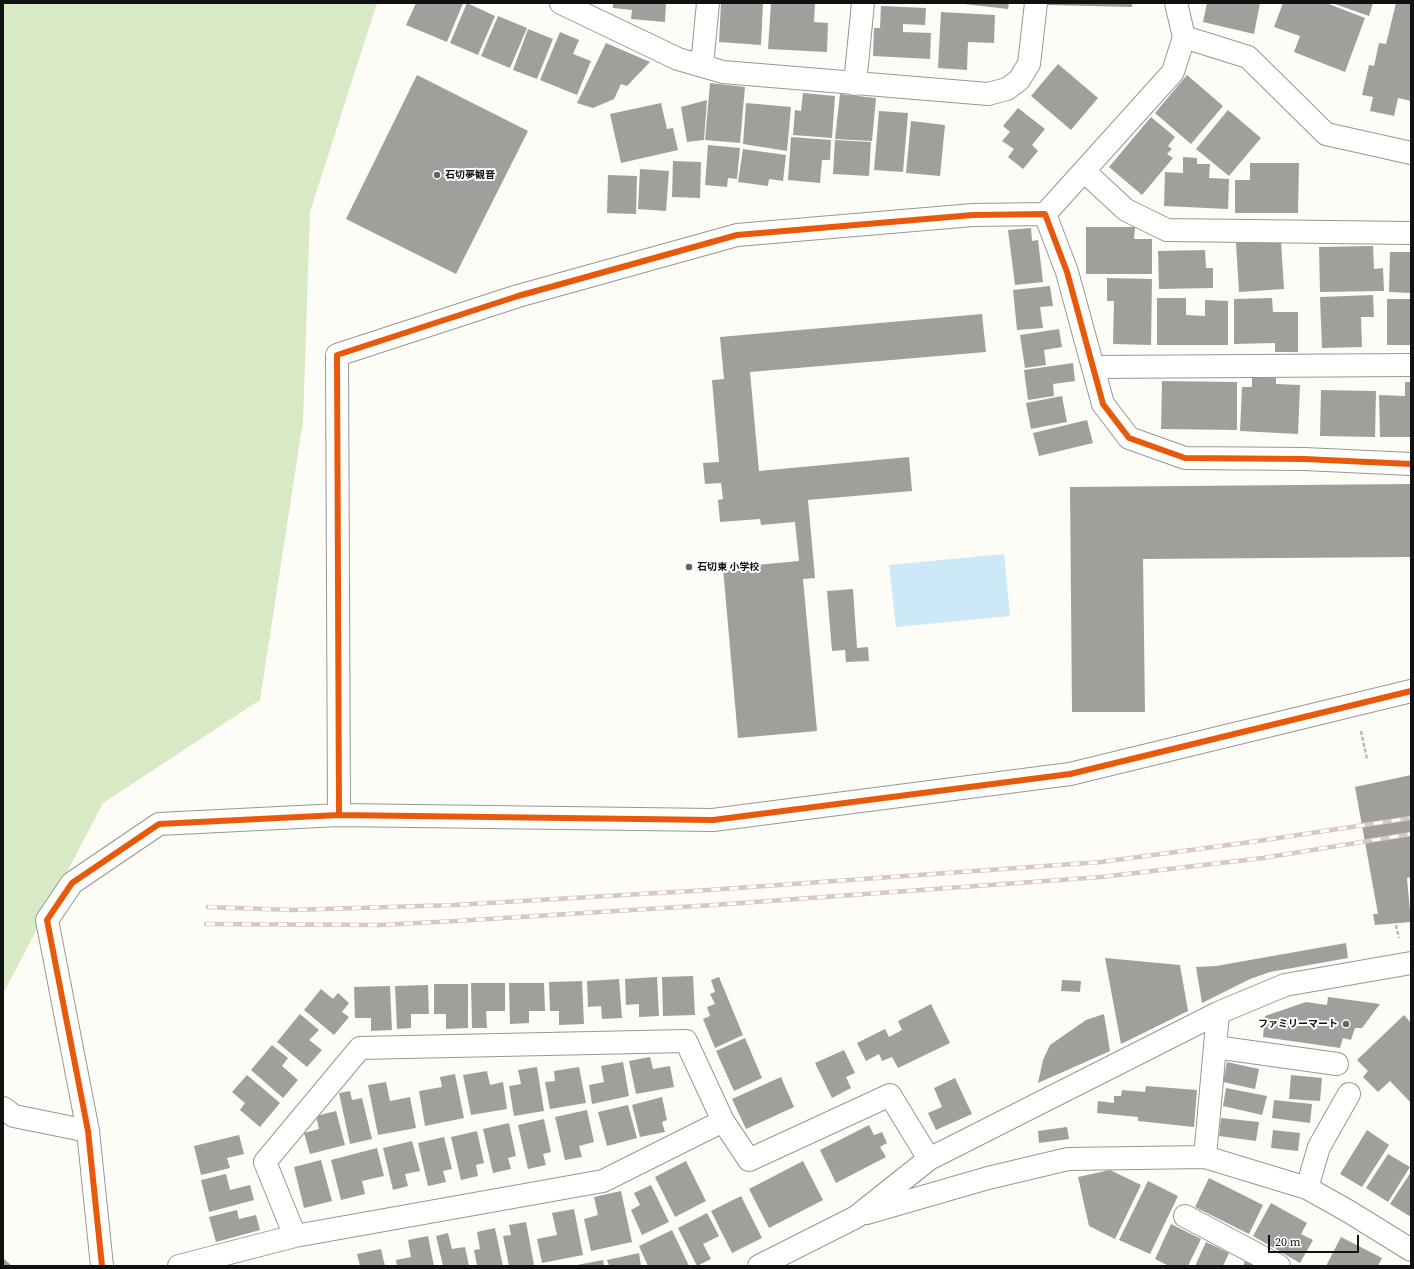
<!DOCTYPE html>
<meta charset="utf-8">
<style>
body{margin:0}
#map{position:relative;width:1414px;height:1269px;overflow:hidden;background:#fdfcf7;font-family:"Source Serif 4",serif}
canvas{display:block}
.frame{position:absolute;inset:0;border:4px solid #111;pointer-events:none}
.scale{position:absolute;left:1268px;top:1235px;width:91px;height:18px;box-sizing:border-box;border:2px solid #111;border-top:0;padding-left:5px;font-size:12px;line-height:14px;white-space:nowrap;color:#111;-webkit-text-stroke:3px #fff;paint-order:stroke}
</style>
<div id="map">
<canvas width="1414" height="1269"></canvas>
<div class="frame"></div>
<div class="scale">20 m</div>
</div>
<script>
const ctx = document.querySelector('canvas').getContext('2d');
ctx.lineJoin = 'round';
function fill(path, color) { ctx.fillStyle = color; ctx.fill(path, 'evenodd'); }
const toPath = rows => new Path2D(rows.map(r => 'M' + r).join(''));
function strokePath(path, color, width, dash) { ctx.strokeStyle = color; ctx.lineWidth = width; ctx.lineCap = dash ? 'butt' : 'round'; ctx.setLineDash(dash || []); ctx.stroke(path); }
function drawText(font, color, halo, rows, align = 'center') {
  ctx.font = font + ' "Source Serif 4","Noto Sans JP",serif'; ctx.lineWidth = 4; ctx.setLineDash([]); ctx.textBaseline = 'middle'; ctx.strokeStyle = halo; ctx.fillStyle = color; for (const [text, x, y, turn = 0] of rows) {
    ctx.save(); ctx.translate(x, y); ctx.rotate((+turn || 0) * Math.PI / 180); ctx.textAlign = isNaN(turn) ? turn : align; if (halo) ctx.strokeText(text, 0, 0); ctx.fillText(text, 0, 0); ctx.restore();
  }
}
const forest = toPath([
 [3,3,377,3,310,212,303,421,260,700,103,803,3,994]
]);
const water = toPath([
 [1004,554,1010,616,896,627,889,565]
]);
const building = toPath([
 [416,3,463,3,447,42,406,25],
 [467,3,495,16,478,55,450,43],
 [613,3,666,3,665,22,631,19,632,10,613,8],
 [721,3,763,3,761,45,719,42],
 [771,3,815,3,814,22,828,23,827,52,768,49],
 [955,3,1009,3,1008,9],
 [1047,3,1132,3,1132,7,1047,5],
 [1207,3,1260,3,1254,34,1203,22],
 [1283,3,1326,3,1365,18,1345,72,1294,52,1300,36,1274,27],
 [1332,3,1373,3,1369,16],
 [1396,3,1411,3,1411,101,1398,98,1394,116,1370,111,1373,97,1362,95,1369,65,1374,66,1379,43,1386,44],
 [881,6,926,8,925,25,903,24,903,32,931,33,930,59,873,56,874,28,880,28],
 [941,12,995,15,994,43,968,42,967,70,938,68],
 [498,16,527,28,510,68,481,56],
 [528,29,553,39,537,79,513,70],
 [560,32,579,40,573,54,591,61,577,95,540,80],
 [606,43,650,62,627,86,621,84,614,99,593,108,577,103],
 [1058,64,1098,98,1071,130,1031,96],
 [417,75,528,131,456,274,346,219],
 [1187,75,1223,106,1191,144,1155,113],
 [710,83,745,87,740,143,705,140],
 [803,93,835,96,832,138,793,135,795,110,801,111],
 [840,94,876,98,872,141,835,139],
 [707,100,704,140,687,142,681,107],
 [661,103,667,129,673,128,678,150,621,163,610,114],
 [746,103,791,107,787,151,743,144],
 [1018,108,1045,129,1032,145,1038,151,1023,169,1008,157,1014,149,1002,141,1010,132,1003,126],
 [1228,110,1261,138,1229,176,1196,149],
 [879,111,908,113,903,172,874,170],
 [1151,117,1175,137,1168,146,1172,149,1167,154,1173,158,1142,195,1109,167],
 [911,121,945,125,940,176,906,173],
 [791,137,831,140,830,160,822,160,820,183,788,180],
 [835,140,871,142,869,176,833,174],
 [708,145,740,148,737,179,728,178,727,187,705,185],
 [743,149,786,155,783,181,769,179,768,186,738,182],
 [1183,157,1197,158,1197,164,1210,164,1209,178,1229,179,1228,209,1164,206,1165,172,1183,173],
 [673,161,701,162,700,198,672,197],
 [1250,163,1299,163,1298,213,1235,213,1235,180,1250,180],
 [640,169,669,171,666,211,638,209],
 [608,175,637,176,636,214,607,213],
 [1086,227,1135,227,1134,239,1152,239,1152,274,1086,274],
 [1031,228,1032,241,1038,240,1043,282,1015,285,1008,230],
 [1281,241,1284,289,1239,292,1236,243],
 [1373,246,1374,269,1383,268,1384,291,1320,292,1319,247],
 [1205,250,1206,268,1213,268,1213,288,1159,289,1158,251],
 [1390,252,1411,252,1411,293,1389,292],
 [1107,278,1152,279,1151,345,1113,344,1114,301,1107,301],
 [1050,286,1053,306,1040,307,1043,328,1017,330,1013,290],
 [1373,295,1374,317,1361,317,1362,347,1322,348,1320,297],
 [1157,298,1186,298,1186,315,1205,316,1205,300,1228,301,1228,345,1157,345],
 [1272,298,1273,312,1298,312,1298,352,1275,352,1275,343,1234,344,1234,299],
 [1387,299,1411,299,1411,345,1387,345],
 [982,314,986,352,750,372,759,471,909,457,912,491,808,500,815,578,803,579,817,731,738,738,723,568,799,561,795,522,761,525,760,519,720,522,718,500,723,499,721,483,705,484,703,463,719,462,712,380,724,379,720,337],
 [1059,329,1062,347,1044,350,1046,365,1025,368,1020,335],
 [1073,363,1075,381,1053,384,1054,396,1028,400,1024,370],
 [1252,377,1276,378,1276,384,1300,385,1298,434,1240,431,1242,387,1252,387],
 [1162,381,1237,382,1237,430,1161,429],
 [1405,382,1411,382,1411,437,1380,437,1379,395,1405,396],
 [1321,390,1376,391,1375,437,1320,436],
 [1062,396,1067,422,1031,429,1026,403],
 [1087,420,1093,443,1039,456,1033,433],
 [1411,484,1411,557,1143,559,1145,712,1072,712,1070,487],
 [853,589,857,648,868,647,869,661,846,662,845,650,832,651,827,591],
 [1411,775,1411,877,1407,878,1411,922,1375,925,1373,914,1378,914,1355,787],
 [1346,943,1348,958,1270,972,1250,979,1202,1003,1196,967,1216,966],
 [1105,958,1180,965,1188,1011,1121,1044],
 [693,976,695,1015,663,1016,662,977],
 [657,977,659,1016,639,1017,639,1004,626,1005,625,979],
 [719,977,743,1035,715,1048,703,1019,710,1016,707,1007,715,1004,710,994,715,992,711,980],
 [619,979,622,1018,602,1019,601,1006,588,1007,587,981],
 [1062,980,1081,981,1080,992,1061,991],
 [582,981,584,1024,559,1025,559,1011,550,1011,549,982],
 [471,983,505,983,505,1011,486,1011,487,1028,472,1028],
 [509,983,544,983,545,1011,529,1011,529,1023,510,1024],
 [434,984,468,984,468,1028,446,1029,446,1014,434,1014],
 [428,985,429,1014,411,1014,411,1028,397,1029,395,986],
 [390,986,392,1030,371,1031,371,1018,355,1018,354,987],
 [321,989,333,999,338,993,349,1003,342,1012,349,1017,334,1035,304,1010],
 [1328,997,1380,1004,1362,1028,1355,1028,1351,1040,1343,1038,1340,1048,1263,1037,1265,1016,1306,1002,1327,1005],
 [931,1004,950,1043,898,1068,892,1057,882,1061,879,1054,866,1061,857,1043,885,1029,889,1037,902,1030,898,1021],
 [300,1014,319,1030,309,1040,322,1050,307,1067,277,1042],
 [1104,1014,1110,1051,1038,1083,1043,1060,1050,1045,1086,1020],
 [1404,1015,1411,1023,1411,1103,1390,1081,1378,1092,1363,1077,1368,1071,1357,1060],
 [745,1038,762,1078,734,1091,716,1051],
 [272,1045,288,1058,282,1066,298,1080,283,1098,251,1070],
 [844,1050,855,1073,846,1077,851,1088,832,1098,815,1063],
 [650,1057,653,1069,670,1066,674,1087,636,1094,629,1061],
 [623,1062,629,1096,592,1104,589,1085,604,1082,601,1066],
 [1227,1062,1259,1069,1255,1089,1223,1082],
 [537,1067,544,1111,514,1116,509,1086,521,1084,518,1070],
 [579,1067,586,1103,550,1109,545,1082,555,1081,554,1071],
 [487,1071,490,1085,503,1082,507,1109,471,1115,463,1075],
 [455,1074,464,1118,425,1126,419,1091,442,1087,440,1077],
 [247,1075,280,1103,260,1127,240,1110,245,1103,232,1092],
 [1291,1075,1322,1078,1320,1101,1289,1099],
 [781,1077,794,1107,746,1129,732,1099],
 [955,1078,972,1114,936,1130,928,1113,942,1107,934,1088],
 [386,1082,390,1101,410,1097,416,1128,378,1135,368,1085],
 [1146,1086,1197,1090,1194,1127,1138,1121,1138,1117,1097,1113,1098,1101,1114,1103,1114,1096,1121,1096,1122,1090,1145,1092],
 [1226,1088,1267,1096,1262,1115,1223,1106],
 [350,1091,352,1100,362,1098,372,1139,350,1144,339,1093],
 [662,1097,667,1120,662,1122,665,1132,640,1137,632,1105],
 [1274,1100,1312,1104,1310,1123,1272,1118],
 [628,1105,637,1138,607,1146,598,1112],
 [587,1110,594,1142,579,1146,582,1157,565,1160,555,1117],
 [336,1111,345,1145,310,1154,304,1133,319,1129,316,1116],
 [1221,1118,1259,1122,1256,1141,1219,1136],
 [544,1119,551,1152,543,1154,546,1165,528,1169,518,1125],
 [509,1123,516,1156,508,1158,511,1169,493,1173,483,1129],
 [869,1125,874,1135,882,1132,887,1143,880,1147,886,1157,836,1183,820,1150],
 [1067,1127,1069,1139,1039,1143,1038,1131],
 [1273,1130,1300,1133,1298,1151,1271,1148],
 [1367,1130,1389,1145,1362,1187,1340,1174],
 [477,1131,484,1163,476,1165,478,1176,461,1180,451,1137],
 [239,1135,244,1154,227,1158,230,1168,201,1175,194,1146],
 [444,1137,452,1169,443,1171,446,1182,428,1186,418,1143],
 [412,1141,420,1171,405,1174,408,1186,393,1190,383,1148],
 [377,1148,384,1176,362,1181,365,1194,341,1200,331,1160],
 [1388,1154,1410,1167,1388,1202,1366,1188],
 [321,1160,332,1201,304,1208,294,1167],
 [686,1161,706,1201,675,1217,655,1177],
 [803,1161,823,1200,769,1228,749,1189],
 [1110,1170,1141,1185,1115,1239,1089,1226,1078,1177],
 [1411,1172,1411,1217,1390,1204],
 [226,1174,230,1190,250,1185,254,1200,209,1212,201,1180],
 [1209,1178,1263,1205,1249,1234,1195,1207],
 [1148,1181,1178,1196,1150,1254,1119,1240],
 [651,1185,669,1222,642,1235,631,1210,640,1205,634,1193],
 [621,1191,632,1242,591,1251,584,1219,598,1215,594,1197],
 [741,1196,762,1238,732,1253,711,1211],
 [1271,1203,1307,1223,1301,1234,1313,1240,1300,1263,1253,1236],
 [574,1209,583,1255,542,1263,537,1239,557,1235,552,1213],
 [237,1210,239,1219,256,1215,260,1230,216,1242,209,1217],
 [707,1213,719,1236,703,1244,711,1259,697,1266,678,1228],
 [526,1222,534,1265,509,1266,503,1236,511,1235,509,1225],
 [1171,1224,1201,1239,1188,1266,1169,1266,1155,1259],
 [495,1228,503,1266,477,1266,474,1250,480,1249,477,1232],
 [672,1230,689,1266,648,1266,639,1246],
 [448,1233,452,1249,465,1247,469,1266,443,1266,436,1236],
 [428,1236,434,1266,397,1266,396,1260,411,1257,408,1240],
 [1341,1237,1382,1258,1378,1266,1326,1266],
 [1206,1242,1229,1253,1223,1266,1195,1266],
 [381,1249,385,1266,360,1266,357,1254],
 [639,1253,641,1266,609,1266,607,1260],
 [3,1258,12,1266,3,1266],
 [603,1260,604,1266,578,1266,577,1265],
 [1245,1261,1254,1266,1243,1266]
]);
const path = toPath([
 [1361,731,1367,759],
 [1396,925,1399,938]
]);
const minor = toPath([
 [561,3,678,59,723,72,988,94,1007,89,1019,80,1029,64,1036,3],
 [1184,37,1248,57,1326,134,1411,153],
 [702,65,708,3],
 [855,84,863,3],
 [1084,171,1126,210,1167,230,1411,233],
 [1045,214,1173,72,1184,37,1176,3],
 [1093,367,1411,365],
 [339,815,337,355,518,296,737,235,973,215,1045,214,1067,272,1103,404,1129,438,1185,458,1304,459,1411,464],
 [1215,1047,1337,1064],
 [3,1108,14,1116,88,1131],
 [1205,1157,1218,1013],
 [1307,1188,1319,1147,1349,1094],
 [867,1213,988,1178,1068,1159,1205,1157,1307,1188,1348,1211,1411,1250],
 [1185,1216,1279,1266],
 [295,1236,265,1162,360,1048,686,1041,723,1121,749,1160,890,1095,929,1159],
 [102,1266,88,1131,47,920,72,883,159,824,339,815,713,820,1070,774,1411,691],
 [179,1266,295,1236,603,1181,723,1121],
 [759,1266,856,1217,929,1159,1218,1013,1285,985,1411,963]
]);
const rail = toPath([
 [208,907,292,910,454,905,709,890,1101,862,1258,841,1411,818],
 [206,924,379,925,456,921,713,905,1101,877,1263,858,1411,834]
]);
const cycleway = toPath([
 [339,815,337,355,518,296,737,235,973,215,1045,214,1067,272,1103,404,1129,438,1185,458,1304,459,1411,464],
 [102,1266,88,1131,47,920,72,883,159,824,339,815,713,820,1070,774,1411,691]
]);
const markers = [
 [437,175,4,"#646362"],
 [689,567,4,"#646362"],
 [1346,1024,4,"#646362"]
];
const poiNames = [
 ["石切夢観音",445,175],
 ["石切東 小学校",697,567],
 ["ファミリーマート",1338,1024,"right"]
];
fill(forest, '#d8eac5');
fill(water, '#cde8f7');
fill(building, '#a19f9c');
strokePath(minor, '#979795', 24);
strokePath(path, '#b9b9b8', 2.5, [4, 2]);
strokePath(minor, '#fffffe', 22);
strokePath(rail, '#d9c6c7', 4.5);
strokePath(rail, '#fff', 3, [9]);
strokePath(cycleway, '#e8590c', 6);
for (const [x, y, r, color] of markers) { const dot = new Path2D(); dot.arc(x, y, r, 0, 2 * Math.PI); ctx.fillStyle = color; ctx.fill(dot); strokePath(dot, '#fff', 1.5); }
drawText('bold 10px', '#111', '#fff', poiNames, 'left');
</script>
